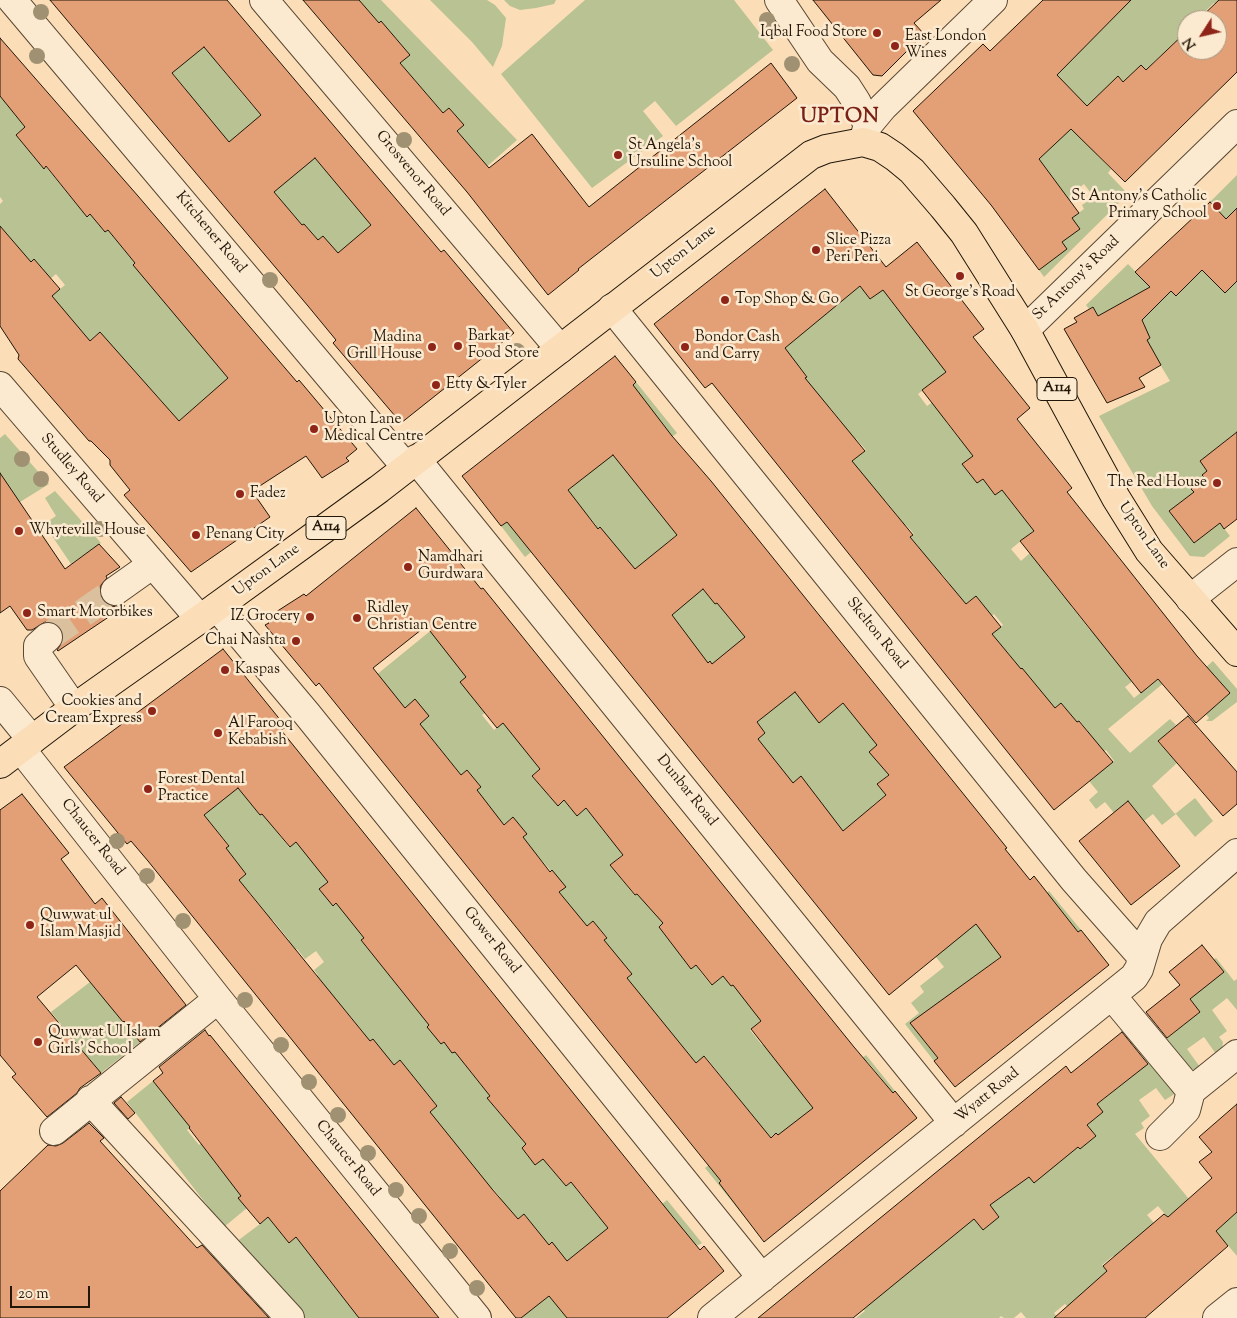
<!DOCTYPE html>
<style>
body{margin:0}
#map{position:relative;width:1237px;height:1318px;overflow:hidden;background:#fbdeb7;font-family:"Sorts Mill Goudy",serif}
canvas{display:block}
.north{position:absolute;left:1177px;top:10px;width:50px;height:50px;box-sizing:border-box;background:#fcead0;border:1px solid #a59580;border-radius:50%;rotate:235deg;font-size:14px;font-weight:700;line-height:20px;text-align:center;color:#221608}
.north::after{content:'';display:block;margin:auto;width:18px;height:22px;background:#8f2418;clip-path:polygon(50% 0,100% 100%,50% 72%,0 100%)}
.scale{position:absolute;left:10px;top:1286px;width:80px;height:22px;box-sizing:border-box;border:2px solid #221608;border-top:0;padding-left:6px;font-size:15px;line-height:18px;white-space:nowrap;color:#221608;-webkit-text-stroke:4px #fcead0;paint-order:stroke}
</style>
<div id="map">
<canvas width="1237" height="1318"></canvas>
<div class="north">N</div>
<div class="scale">20 m</div>
</div>
<script>
const ctx = document.querySelector('canvas').getContext('2d');
ctx.lineJoin = 'round';
function fill(path, color) { ctx.fillStyle = color; ctx.fill(path, 'evenodd'); }
const toPath = rows => new Path2D(rows.map(r => 'M' + r).join(''));
function strokePath(path, color, width, dash) { ctx.strokeStyle = color; ctx.lineWidth = width; ctx.lineCap = dash ? 'butt' : 'round'; ctx.setLineDash(dash || []); ctx.stroke(path); }
function drawText(font, color, halo, rows, align = 'center') {
  ctx.font = font + ' "Sorts Mill Goudy",serif'; ctx.lineWidth = 5; ctx.setLineDash([]); ctx.textBaseline = 'middle'; ctx.strokeStyle = halo; ctx.fillStyle = color; for (const [text, x, y, turn = 0] of rows) {
    ctx.save(); ctx.translate(x, y); ctx.rotate((+turn || 0) * Math.PI / 180); ctx.textAlign = isNaN(turn) ? turn : align; if (halo) ctx.strokeText(text, 0, 0); ctx.fillText(text, 0, 0); ctx.restore();
  }
}
const green = toPath([
 [167,0,214,39,218,64,246,98,260,114,315,158,372,224,360,234,369,302,323,236,318,240,304,224,302,225,231,141,220,149,185,88,174,75,172,77],
 [359,0,381,0,517,140,483,170,483,162,457,131,463,125,449,108,443,113,400,63,409,54,381,21,372,29,357,13,365,7],
 [430,0,487,0,495,5,506,18,502,46,493,67,472,42],
 [504,0,556,0,554,4,536,8,520,10,510,6],
 [585,0,734,0,773,50,676,126,655,101,643,111,663,136,592,188,501,74],
 [1120,0,1228,0,1237,27,1214,3,1196,20,1187,20,1187,50,1193,61,1175,42,1153,63,1152,76,1141,65,1123,82,1118,76,1102,151,1097,155,1111,169,1108,173,1128,194,1044,277,1039,270,1066,249,1062,242,1072,218,1084,209,1082,205,1094,197,1084,184,1073,193,1076,197,1045,219,1037,208,1062,190,1045,167,1021,185,1057,75],
 [0,96,25,127,16,135,43,168,46,167,87,217,90,214,105,232,108,230,135,263,244,366,145,450,165,405,155,394,122,422,100,332,79,350,75,346,86,336,48,299,65,285,56,274,21,304,43,269,34,259,26,266,14,243,0,226,0,204,3,201,0,197],
 [1237,175,1237,224,1226,219,1210,202],
 [1128,264,1162,299,1171,291,1177,296,1183,289,1178,284,1198,266,1225,293,1237,281,1237,432,1200,461,1207,471,1202,475,1205,478,1191,489,1194,492,1169,511,1194,543,1220,523,1230,536,1204,557,1190,556,1152,506,1099,416,1170,381,1146,341,1150,338,1149,336,1113,343,1145,325,1130,299,1098,316,1093,307,1089,309,1086,305],
 [898,277,889,298,908,322,975,339,946,361,951,368,918,394,927,406,946,393,976,398,946,422,958,437,976,454,963,465,977,483,983,479,995,495,1017,478,1020,481,1005,494,1023,517,1044,522,1011,549,1021,561,1032,551,1069,554,1045,573,1064,597,1088,578,1096,587,1071,606,1090,630,1114,610,1134,680,1125,687,1134,698,1167,672,1171,677,1108,729,1130,753,1170,719,1176,725,1158,742,1177,763,1152,786,1175,814,1195,798,1213,821,1195,837,1176,814,1162,825,1153,814,1120,840,1137,812,1128,801,1114,813,1105,802,1096,809,1089,800,1098,792,1089,781,1114,761,1106,750,1070,778,1077,740,1088,731,1080,721,1046,748,1070,714,1061,703,1051,711,997,688,1016,663,1008,653,977,662,1000,644,992,634,1003,625,994,614,960,641,954,633,985,607,976,596,965,604,928,602,950,584,942,574,934,580,918,546,910,537,914,534,906,525,882,544,879,541,902,522,893,510,885,500,880,504,830,479,866,450,856,439,842,450,829,435,843,424,831,409,818,419,805,378,807,376,796,363,779,352,860,286,871,299],
 [636,382,677,433,647,457,693,514,679,541,675,536,666,544,715,604,746,580,721,608,742,633,771,610,820,671,820,722,843,703,898,767,877,784,886,795,872,806,879,815,952,894,986,937,1049,891,1081,930,1078,932,1056,905,1023,986,1000,957,970,980,985,999,922,1038,938,1058,934,1061,905,1024,919,1013,911,1003,924,992,920,986,944,967,936,957,788,822,818,798,801,777,771,801,783,771,762,744,735,757,765,733,710,661,702,668,684,631,635,569,570,552,586,534,596,525,583,510,525,557,501,526,514,517],
 [5,434,49,484,20,502,0,484,0,438],
 [55,491,101,543,71,564,44,524,56,516,45,498],
 [456,610,466,677,485,713,482,715,494,730,530,701,540,769,532,776,541,787,576,758,548,795,558,806,564,800,577,816,586,808,607,835,625,820,623,854,610,865,634,895,637,894,673,915,659,927,691,968,712,952,716,957,699,970,711,985,723,976,731,986,749,972,778,1008,750,1030,762,1045,774,1036,851,1067,866,1055,895,1091,893,1093,867,1061,844,1081,828,1103,779,1136,776,1133,761,1145,747,1160,719,1183,744,1214,743,1215,705,1168,757,1126,756,1120,705,1056,696,1063,610,992,632,974,602,942,607,937,593,921,583,929,573,909,559,892,565,887,537,855,517,842,527,834,513,817,486,839,459,805,481,787,467,770,461,775,420,724,415,700,405,708,375,676],
 [1213,661,1237,689,1237,702,1212,721,1206,721,1209,718,1206,714,1230,693,1206,667],
 [268,763,252,805,260,815,291,791,272,826,289,847,318,825,350,864,319,889,333,906,343,898,364,938,361,940,425,1019,455,995,441,1044,444,1042,453,1053,483,1029,463,1062,482,1086,518,1073,487,1098,526,1144,522,1148,535,1165,548,1155,547,1164,566,1186,592,1165,576,1189,599,1217,620,1200,605,1250,667,1200,702,1243,567,1318,521,1318,577,1273,552,1243,547,1246,500,1250,532,1224,524,1214,510,1225,474,1218,500,1197,493,1189,486,1194,467,1158,459,1148,434,1167,430,1112,437,1106,400,1060,388,1070,373,1039,347,1060,340,1051,363,1032,345,1010,321,1028,294,994,318,975,314,970,324,962,316,951,305,959,297,949,273,968,266,959,289,940,273,920,249,938,267,914,247,889,224,907,216,898,246,873,238,864,231,870,196,873,229,845,208,820,182,809],
 [1216,958,1234,981,1237,979,1237,1010,1227,998,1212,1010,1227,1031,1219,1037,1223,1042,1222,1049,1216,1054,1204,1037,1187,1049,1200,1067,1195,1070,1187,1068,1164,1041,1200,1012,1190,999,1213,960],
 [120,974,115,1012,123,1022,145,1005,131,1030,140,1042,101,1073,51,1012,90,982,98,992],
 [1150,1062,1176,1093,1165,1100,1156,1088,1139,1100,1150,1116,1141,1123,1144,1128,1135,1134,1204,1217,1183,1235,1158,1206,1147,1215,1155,1224,1120,1251,1133,1279,1113,1256,1102,1265,1123,1290,1069,1308,1065,1304,1054,1313,1058,1318,1026,1318,1021,1312,1014,1318,1004,1318,1001,1316,999,1318,856,1318,865,1311,847,1289,964,1227,974,1219,983,1230,999,1216,982,1196,1071,1138,1080,1149,1096,1136,1081,1117,1076,1102,1092,1121,1103,1112,1074,1077,1077,1074,1100,1102],
 [153,1081,165,1096,221,1102,187,1130,199,1145,212,1135,246,1133,213,1160,225,1175,275,1168,239,1197,247,1208,224,1227,127,1102],
 [298,1198,271,1221,289,1243,316,1221,304,1247,321,1268,349,1261,328,1279,360,1318,301,1318,236,1242,264,1221,260,1216],
 [1237,1212,1237,1256,1209,1223,1226,1222]
]);
const building = toPath([
 [50,0,227,0,413,219,441,252,444,250,514,333,401,423,333,343,336,340,308,306,50,0],
 [204,47,261,115,229,142,172,73,204,47],
 [315,158,371,225,338,253,323,236,318,240,304,224,302,225,274,192,315,158],
 [303,0,359,0,379,23,381,21,410,55,400,63,443,113,449,108,464,125,457,131,489,168,532,134,589,207,771,63,797,98,578,269,579,270,548,295,467,192,303,0],
 [813,0,941,0,914,23,924,34,882,76,873,75,813,0],
 [1043,0,1131,0,1057,75,1087,106,1118,76,1123,82,1141,65,1146,70,1187,31,1187,50,1217,50,1217,20,1198,20,1219,0,1237,0,1237,72,1125,182,1071,129,1039,159,1079,213,1072,218,1080,229,1062,242,1067,249,1039,270,991,205,913,111,983,44,990,51,1043,0],
 [0,38,138,196,297,382,299,380,357,449,346,458,349,461,322,478,306,456,252,491,270,517,191,572,124,495,130,490,110,465,110,460,91,441,89,441,18,359,19,355,0,326,0,226,31,262,34,259,60,289,52,296,90,341,100,332,179,421,228,378,133,265,135,263,108,230,105,232,90,214,87,217,46,166,44,169,16,135,25,127,0,96,0,38],
 [825,189,886,267,917,242,984,329,973,337,1030,408,1017,419,1072,488,1067,492,1197,656,1230,693,1196,723,1158,679,1141,693,1020,541,1034,531,1002,490,995,495,983,479,977,483,962,464,973,456,922,390,946,372,883,290,870,299,860,286,785,348,807,377,805,378,865,451,852,461,913,535,910,537,966,604,976,596,1001,627,992,634,1021,669,1022,668,1055,708,1061,703,1077,722,1079,721,1113,762,1054,810,712,383,705,388,654,324,825,189],
 [1210,202,1226,219,1237,208,1237,281,1225,293,1202,270,1176,296,1171,291,1142,320,1150,338,1147,340,1161,365,1139,378,1145,387,1107,403,1064,329,1077,322,1074,318,1093,307,1098,316,1150,287,1135,272,1210,202],
 [615,356,636,382,633,385,672,436,711,481,1007,848,1005,849,1030,880,1034,876,1078,932,1081,930,1109,965,955,1087,934,1061,938,1058,910,1023,1001,957,976,924,889,995,507,522,501,526,462,476,615,356],
 [613,455,677,535,635,569,600,527,598,529,568,490,613,455],
 [703,589,715,604,717,603,745,637,712,664,710,661,708,663,672,615,703,589],
 [795,692,819,723,843,703,877,745,869,752,889,775,877,784,886,795,843,831,801,776,793,783,758,739,765,733,757,722,795,692],
 [1237,432,1237,519,1224,529,1220,523,1194,543,1169,511,1194,492,1191,489,1205,478,1202,475,1207,471,1200,461,1237,432],
 [0,473,65,569,99,544,120,567,106,576,107,578,101,585,100,593,103,600,108,605,116,607,123,604,125,606,58,651,57,650,63,641,63,634,59,626,53,622,45,622,32,630,27,630,10,606,0,613,0,473],
 [416,508,481,589,483,588,854,1047,893,1093,895,1091,917,1118,764,1242,719,1183,721,1181,319,683,316,686,265,625,269,623,265,619,304,594,306,596,416,508],
 [426,626,466,677,460,682,472,697,497,728,503,723,540,769,532,776,558,806,564,800,577,816,586,808,623,855,610,865,635,895,637,894,663,923,659,927,691,969,696,965,712,985,723,976,731,986,733,985,761,1021,751,1029,813,1108,778,1135,776,1133,771,1138,704,1056,696,1063,627,978,632,974,604,940,607,938,593,921,587,926,559,892,566,887,552,870,550,872,523,837,527,834,513,817,504,825,477,790,481,787,467,770,461,775,420,724,429,716,415,699,405,708,373,668,426,626],
 [223,649,286,727,281,730,673,1217,700,1250,704,1246,724,1271,667,1318,567,1318,549,1296,521,1318,516,1318,148,861,131,841,127,844,64,767,223,649],
 [238,788,260,815,262,814,290,847,296,842,328,882,319,889,333,906,336,903,364,938,361,940,429,1025,427,1027,441,1044,444,1042,452,1053,455,1052,490,1096,487,1098,526,1144,522,1148,535,1165,543,1159,566,1186,571,1182,608,1228,567,1261,552,1242,549,1245,524,1214,518,1219,492,1189,430,1112,437,1106,400,1060,394,1065,373,1039,370,1041,239,880,246,874,226,848,229,846,204,815,238,788],
 [1188,716,1237,772,1237,804,1223,816,1158,741,1188,716],
 [22,794,69,853,61,859,95,904,102,898,186,1005,140,1042,124,1021,123,1022,76,965,37,997,101,1073,80,1088,77,1093,47,1117,12,1077,16,1074,0,1055,0,810,22,794],
 [1128,801,1180,866,1131,905,1079,841,1128,801],
 [1202,945,1224,972,1190,999,1200,1012,1167,1038,1146,1012,1180,985,1169,972,1202,945],
 [205,1030,209,1036,210,1035,439,1318,359,1318,296,1237,289,1243,268,1217,260,1224,238,1198,241,1196,189,1128,190,1127,153,1081,163,1073,159,1067,205,1030],
 [1122,1032,1148,1064,1097,1104,1103,1112,1087,1125,1096,1136,1080,1149,1078,1147,1034,1183,1029,1177,990,1205,999,1217,983,1230,974,1219,853,1318,758,1318,1066,1066,1071,1073,1122,1032],
 [121,1097,135,1113,128,1119,114,1103,121,1097],
 [1237,1104,1237,1212,1216,1231,1228,1246,1145,1318,1054,1318,1107,1271,1103,1266,1164,1214,1168,1217,1212,1178,1199,1162,1212,1152,1199,1137,1237,1104],
 [89,1123,104,1138,100,1141,197,1248,202,1245,269,1318,0,1318,0,1191,48,1145,56,1146,63,1143,89,1123]
]);
const minorTunnel = toPath([
 [48,637,115,591]
]);
const minor = toPath([
 [12,0,406,467],
 [264,0,560,349],
 [779,0,820,61,847,87,856,101,868,125],
 [863,142,868,125,883,107,993,0],
 [612,308,1074,880,1142,957],
 [1025,330,1237,124],
 [0,386,200,619],
 [416,459,954,1123],
 [115,591,153,564],
 [1190,599,1237,562],
 [217,607,307,714,762,1278],
 [48,637,38,646,38,656,74,708],
 [0,701,32,740],
 [21,749,218,999,477,1318],
 [1112,996,1191,1091],
 [90,1100,290,1318],
 [54,1131,218,999],
 [1160,1136,1186,1110,1191,1091,1237,1054],
 [712,1318,1134,977,1139,969,1148,939,1158,922,1237,853],
 [1217,1318,1237,1302]
]);
const major = toPath([
 [0,764,74,708,200,619,379,489,811,155,826,149,863,142,880,147,895,157,912,171,943,207,964,233,1025,330,1116,498,1149,551,1237,652]
]);
const trees = [
 [41,12],
 [767,20],
 [37,56],
 [792,64],
 [404,140],
 [270,280],
 [517,351],
 [22,459],
 [41,479],
 [100,529],
 [117,841],
 [147,876],
 [183,921],
 [245,1000],
 [281,1045],
 [309,1082],
 [338,1115],
 [368,1153],
 [396,1190],
 [419,1216],
 [450,1251],
 [477,1288]
];
const markers = [
 [877,33,5,"#8f2418"],
 [895,46,5,"#8f2418"],
 [618,155,5,"#8f2418"],
 [1217,206,5,"#8f2418"],
 [816,250,5,"#8f2418"],
 [960,276,5,"#8f2418"],
 [725,300,5,"#8f2418"],
 [458,346,5,"#8f2418"],
 [432,347,5,"#8f2418"],
 [685,347,5,"#8f2418"],
 [436,385,5,"#8f2418"],
 [314,429,5,"#8f2418"],
 [1217,483,5,"#8f2418"],
 [240,494,5,"#8f2418"],
 [19,531,5,"#8f2418"],
 [196,535,5,"#8f2418"],
 [408,567,5,"#8f2418"],
 [27,613,5,"#8f2418"],
 [310,617,5,"#8f2418"],
 [357,618,5,"#8f2418"],
 [296,641,5,"#8f2418"],
 [225,670,5,"#8f2418"],
 [152,711,5,"#8f2418"],
 [218,733,5,"#8f2418"],
 [148,789,5,"#8f2418"],
 [30,925,5,"#8f2418"],
 [38,1042,5,"#8f2418"]
];
const shields = [
 [1057,389,40],
 [326,528,40]
];
const shieldNames = [
 ["A114",1057,389],
 ["A114",326,528]
];
const poiNames = [
 ["Iqbal Food Store",867,33,"right"],
 ["East London",905,37],
 ["Wines",905,54],
 ["St Angela's",628,146],
 ["Ursuline School",628,163],
 ["St Antony's Catholic",1207,197,"right"],
 ["Primary School",1207,214,"right"],
 ["Slice Pizza",826,241],
 ["Peri Peri",826,258],
 ["St George's Road",960,293,"center"],
 ["Top Shop & Go",735,300],
 ["Barkat",468,337],
 ["Food Store",468,354],
 ["Madina",422,338,"right"],
 ["Grill House",422,355,"right"],
 ["Bondor Cash",695,338],
 ["and Carry",695,355],
 ["Etty & Tyler",446,385],
 ["Upton Lane",324,420],
 ["Medical Centre",324,437],
 ["The Red House",1207,483,"right"],
 ["Fadez",250,494],
 ["Whyteville House",29,531],
 ["Penang City",206,535],
 ["Namdhari",418,558],
 ["Gurdwara",418,575],
 ["Ridley",367,609],
 ["Christian Centre",367,626],
 ["Smart Motorbikes",37,613],
 ["IZ Grocery",300,617,"right"],
 ["Chai Nashta",286,641,"right"],
 ["Kaspas",235,670],
 ["Cookies and",142,702,"right"],
 ["Cream Express",142,719,"right"],
 ["Al Farooq",228,724],
 ["Kebabish",228,741],
 ["Forest Dental",158,780],
 ["Practice",158,797],
 ["Quwwat ul",40,916],
 ["Islam Masjid",40,933],
 ["Quwwat Ul Islam",48,1033],
 ["Girls' School",48,1050]
];
const streetNames = [
 ["Grosvenor Road",412,174,50],
 ["Kitchener Road",210,233,50],
 ["Upton Lane",684,253,-38],
 ["St Antony's Road",1077,279,-44],
 ["Studley Road",71,469,49],
 ["Upton Lane",1143,536,55],
 ["Upton Lane",267,571,-36],
 ["Skelton Road",876,634,51],
 ["Dunbar Road",686,791,51],
 ["Chaucer Road",92,838,52],
 ["Gower Road",491,941,51],
 ["Wyatt Road",988,1096,-39],
 ["Chaucer Road",347,1159,51]
];
const districtNames = [
 ["UPTON",840,119]
];
fill(green, '#b8c293');
fill(building, '#e3a077');
strokePath(building, '#221608', 1);
strokePath(minorTunnel, '#dac09d', 28, [28, 14]);
strokePath(minor, '#584834', 30);
strokePath(major, '#221608', 30);
strokePath(minor, '#fcead0', 28);
strokePath(major, '#fbdeb7', 28);
ctx.fillStyle = '#a09172';
for (const [x, y] of trees) { ctx.beginPath(); ctx.arc(x, y, 8, 0, 2 * Math.PI); ctx.fill(); }
for (const [x, y, r, color] of markers) { const dot = new Path2D(); dot.arc(x, y, r, 0, 2 * Math.PI); ctx.fillStyle = color; ctx.fill(dot); strokePath(dot, '#fcead0', 2); }
for (const [x, y, w] of shields) { const box = new Path2D(); box.roundRect(x - w / 2, y - 11.5, w, 23, 4); ctx.fillStyle = '#fcead0'; ctx.fill(box); strokePath(box, '#221608', 1); }
drawText('bold 14px', '#221608', null, shieldNames);
drawText('15px', '#221608', '#fcead0', poiNames, 'left');
drawText('15px', '#221608', '#fcead0', streetNames);
ctx.letterSpacing = '1px';
drawText('bold 20px', '#7a1f14', '#fcead0', districtNames);
ctx.letterSpacing = '0px';
</script>
